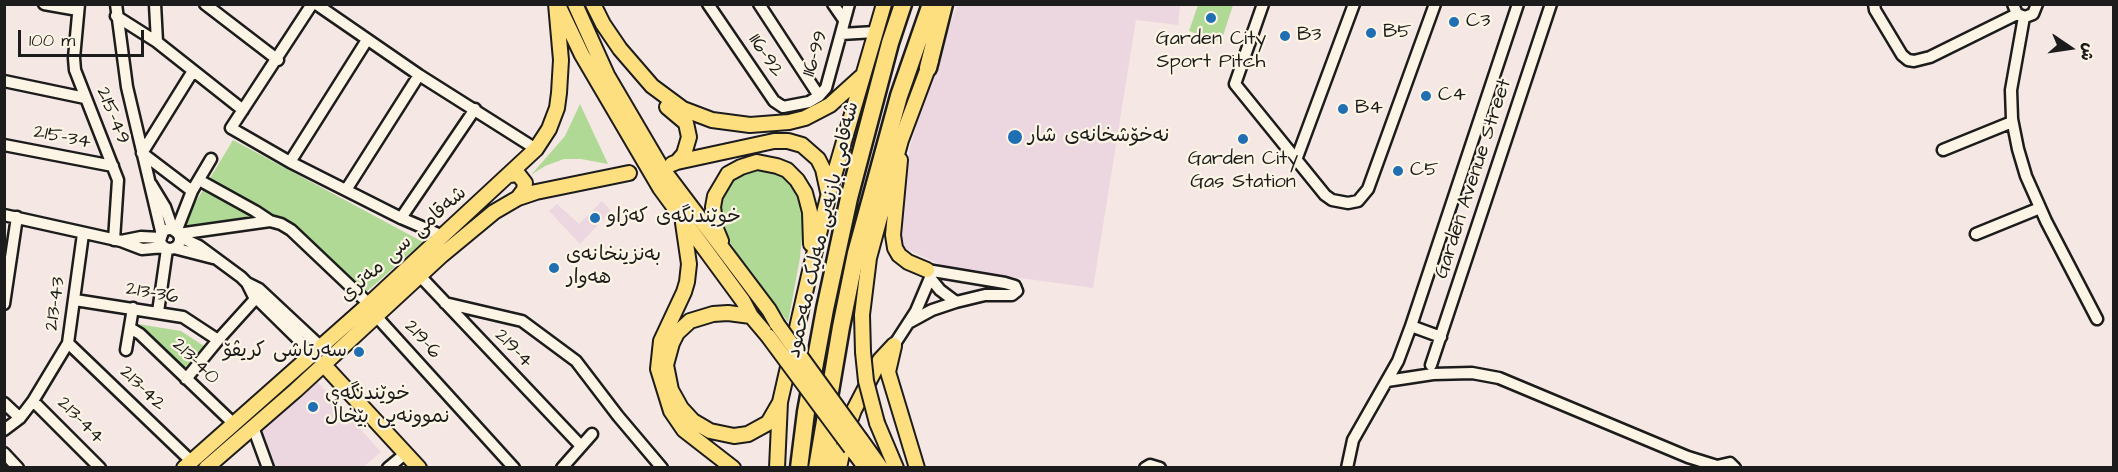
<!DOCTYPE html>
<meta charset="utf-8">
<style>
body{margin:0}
#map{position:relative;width:2118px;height:472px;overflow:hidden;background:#f5e7e3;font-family:"Architects Daughter","Playpen Sans Arabic",sans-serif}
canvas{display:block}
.frame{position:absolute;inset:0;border:6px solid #1c1c1c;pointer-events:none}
.north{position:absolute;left:2040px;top:18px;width:60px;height:60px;-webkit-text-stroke:4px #fcf5e5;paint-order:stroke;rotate:103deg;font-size:16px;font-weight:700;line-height:24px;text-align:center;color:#1c1c1c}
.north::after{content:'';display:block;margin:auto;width:21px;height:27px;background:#1c1c1c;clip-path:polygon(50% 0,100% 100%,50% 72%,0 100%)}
.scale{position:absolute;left:18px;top:30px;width:126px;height:27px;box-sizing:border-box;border:3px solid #1c1c1c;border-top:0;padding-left:8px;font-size:18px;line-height:21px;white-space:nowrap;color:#1c1c1c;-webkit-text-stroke:4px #fcf5e5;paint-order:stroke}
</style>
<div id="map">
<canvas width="2118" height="472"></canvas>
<div class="frame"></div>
<div class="north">ش</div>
<div class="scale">100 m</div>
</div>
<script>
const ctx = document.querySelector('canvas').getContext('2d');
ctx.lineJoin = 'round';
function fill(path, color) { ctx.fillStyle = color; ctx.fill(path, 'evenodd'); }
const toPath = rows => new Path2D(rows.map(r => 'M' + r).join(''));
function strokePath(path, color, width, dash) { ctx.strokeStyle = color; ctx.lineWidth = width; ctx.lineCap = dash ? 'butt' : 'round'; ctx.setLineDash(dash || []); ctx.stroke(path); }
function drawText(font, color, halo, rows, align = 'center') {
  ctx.font = font + ' "Architects Daughter","Playpen Sans Arabic",sans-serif'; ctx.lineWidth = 4.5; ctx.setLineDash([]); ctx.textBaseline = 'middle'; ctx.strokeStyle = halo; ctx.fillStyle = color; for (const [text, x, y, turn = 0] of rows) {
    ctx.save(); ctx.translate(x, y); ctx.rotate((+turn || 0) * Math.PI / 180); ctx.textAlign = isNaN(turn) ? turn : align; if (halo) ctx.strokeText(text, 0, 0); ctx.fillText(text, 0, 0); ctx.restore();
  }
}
const built = toPath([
 [957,5,1180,5,1178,25,1136,20,1093,288,948,268,906,249,899,233,910,147,928,85],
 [602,201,611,211,580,244,549,211,557,204,579,224],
 [317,381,381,452,363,467,273,467,257,433]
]);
const green = toPath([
 [1198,5,1233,5,1221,42,1189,31],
 [580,104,608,164,581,159,564,159,545,166,531,175,565,136],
 [233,140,423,242,365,293,281,223,180,228],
 [752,169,767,169,777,172,787,179,795,188,804,213,800,258,788,322,749,272,724,233,720,214,722,196,729,183],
 [138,324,181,331,207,348,186,375,165,348]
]);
const minor = toPath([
 [44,4,78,10],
 [79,4,74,58,75,70,118,180,114,240],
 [116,4,127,87,162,235],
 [155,4,157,42],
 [205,4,278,60],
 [312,4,231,128,290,162,401,218,443,236],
 [316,4,419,75,536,149],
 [708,4,774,101,783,107,809,102,819,96,826,88,849,4],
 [759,4,819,96],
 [833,4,844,20],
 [1263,4,1235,84,1325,195,1332,200,1348,203,1358,201,1368,189,1435,4],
 [1874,4,1875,10,1902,55,1908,60,1914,61,1930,57,2017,14],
 [2013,4,2017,14,2025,17,2033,14,2037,4],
 [116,16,157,42,243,110],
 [2024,17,2011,90,2012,119,2018,149,2026,176,2046,221,2097,319],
 [841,34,875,32],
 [4,81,85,98],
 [4,145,113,166],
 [1943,150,2012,122],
 [1296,160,1354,4],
 [290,162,367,40],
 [199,180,255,211,270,221],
 [151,184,165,207,173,230],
 [346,190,419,75],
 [192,191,142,153,193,71],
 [4,215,121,241,142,249,164,247],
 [401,218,475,109],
 '160 239a10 10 0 1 1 20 0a10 10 0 1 1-20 0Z',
 [176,232,192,191,211,159],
 [178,234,270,221,281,224,291,230,369,304],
 [1976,234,2040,208],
 [180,237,199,246,241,277,247,283,253,295,312,353],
 [121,241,141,237,161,238],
 [174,248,213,258],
 [420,276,581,446],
 [931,279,940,290,956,302],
 [247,283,259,289,320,346],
 [75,300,183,317,218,340],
 [445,303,522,321,576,361,618,416,662,468],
 [4,304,17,217],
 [158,312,167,249],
 [376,316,514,468],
 [910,322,932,310,956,302,985,295,1012,295,1017,291,1015,286,1005,283,927,270],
 [1411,326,1441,337],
 [130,328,140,334,234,424],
 [68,343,191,461],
 [894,345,916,311,933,271],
 [126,350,133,308],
 [1431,365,1551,4],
 [186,379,218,340,256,298],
 [1387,381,1433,374,1472,373,1499,378,1688,457,1717,466,1730,463,1735,468],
 [33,401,100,468],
 [4,403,20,418],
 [253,427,268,468],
 [4,430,20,418,33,401,68,343,83,234],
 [4,453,18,468],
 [388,468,406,453],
 [562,468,592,434],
 [1145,468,1150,465,1160,468],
 [1347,468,1353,440,1398,361,1411,326,1518,4]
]);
const major = toPath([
 [575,4,607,75,661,167,769,310,777,324],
 [593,4,603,24,620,49,652,86,683,109,712,120,750,125,789,122,805,118,830,105,861,77],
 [560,9,582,55,660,188,743,301,751,316,768,336],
 [667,107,686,123,689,137,684,154,677,162,672,164],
 [900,160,893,235,895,248,899,255,908,262,927,270],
 [677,162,774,141,788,141,802,145,818,159,823,169,828,192],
 [509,175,518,174,525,183,524,190,518,198],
 [683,223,689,264,687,282,684,292,661,341,658,369,671,411,684,430,733,468],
 [721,241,716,229,713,207,715,196,728,174,741,167,757,162,777,166,787,170,797,180,805,193,810,212,811,244],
 [751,316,728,313,713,314,690,321,677,333,672,343,666,365,671,390,681,408,693,421,710,431,734,436,748,434,768,423,779,404],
 [894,346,888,372,917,468],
 [863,352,862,315,869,258,901,140,931,60],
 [323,364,419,468],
 [877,423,896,468],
 [829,428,830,468],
 [861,440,881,468],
 [851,448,866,468],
 [184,468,369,304,536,149,549,129,557,108,559,93,561,60,556,4],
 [206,468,296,390,442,255,494,212,518,198,536,192,629,173],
 [777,468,780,402,810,271,829,193,884,4],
 [839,468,847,429,854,410,880,360,894,345]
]);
const highway = toPath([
 [928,68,944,4],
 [799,468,806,412,825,309,849,198,890,43,903,4],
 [817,468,841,327,856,253,899,96,931,4]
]);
const majorBridge = toPath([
 [777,324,861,440],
 [768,336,851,448],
 [863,352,866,381,877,423]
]);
const markers = [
 [1211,18,6,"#1f6fb2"],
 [1454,22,6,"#1f6fb2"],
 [1371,33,6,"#1f6fb2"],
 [1285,36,6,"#1f6fb2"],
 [1426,96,6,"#1f6fb2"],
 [1343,109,6,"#1f6fb2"],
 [1015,137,8,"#1f6fb2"],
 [1243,139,6,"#1f6fb2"],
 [1398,171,6,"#1f6fb2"],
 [595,218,6,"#1f6fb2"],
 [554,268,6,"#1f6fb2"],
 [359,352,6,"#1f6fb2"],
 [313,407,6,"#1f6fb2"]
];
const poiNames = [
 ["C3",1466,22],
 ["B5",1383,33],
 ["B3",1297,36],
 ["Garden City",1211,40,"center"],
 ["Sport Pitch",1211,63,"center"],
 ["C4",1438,96],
 ["B4",1355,109],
 ["نەخۆشخانەی شار",1028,137],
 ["Garden City",1243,160,"center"],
 ["Gas Station",1243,183,"center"],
 ["C5",1410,171],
 ["خوێندنگەی کەژاو",607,218],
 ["بەنزینخانەی",566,256],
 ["هەوار",566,279],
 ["سەرتاشی کریڤۆ",347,352,"right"],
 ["خوێندنگەی",325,395],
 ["نموونەیی بێخاڵ",325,418]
];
const streetNames = [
 ["116-99",816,54,-73],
 ["116-92",765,56,56],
 ["215-49",112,116,68],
 ["215-34",62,138,11],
 ["Garden Avenue Street",1474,179,-72],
 ["شەقامی بازنەیی مەلیک مەحمود",824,230,-77],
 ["شەقامی سی مەتری",404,245,-42],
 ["213-36",152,294,10],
 ["213-43",56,304,-82],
 ["219-6",422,340,48],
 ["219-4",513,349,46],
 ["213-40",195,362,44],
 ["213-42",142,389,44],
 ["213-44",80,421,45]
];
fill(built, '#ecd7e0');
fill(green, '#b0d995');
strokePath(minor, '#1c1c1c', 15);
strokePath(major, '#1c1c1c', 18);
strokePath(highway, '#1c1c1c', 21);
strokePath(minor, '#fcf5e5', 10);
strokePath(major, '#fddf80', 14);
strokePath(highway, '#fddf80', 16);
strokePath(majorBridge, '#1c1c1c', 18, []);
strokePath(majorBridge, '#fddf80', 14);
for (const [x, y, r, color] of markers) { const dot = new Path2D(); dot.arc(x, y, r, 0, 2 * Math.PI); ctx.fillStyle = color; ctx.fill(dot); strokePath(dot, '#fcf5e5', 2); }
drawText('20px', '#1c1c1c', '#fcf5e5', poiNames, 'left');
drawText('20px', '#1c1c1c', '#fcf5e5', streetNames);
</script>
